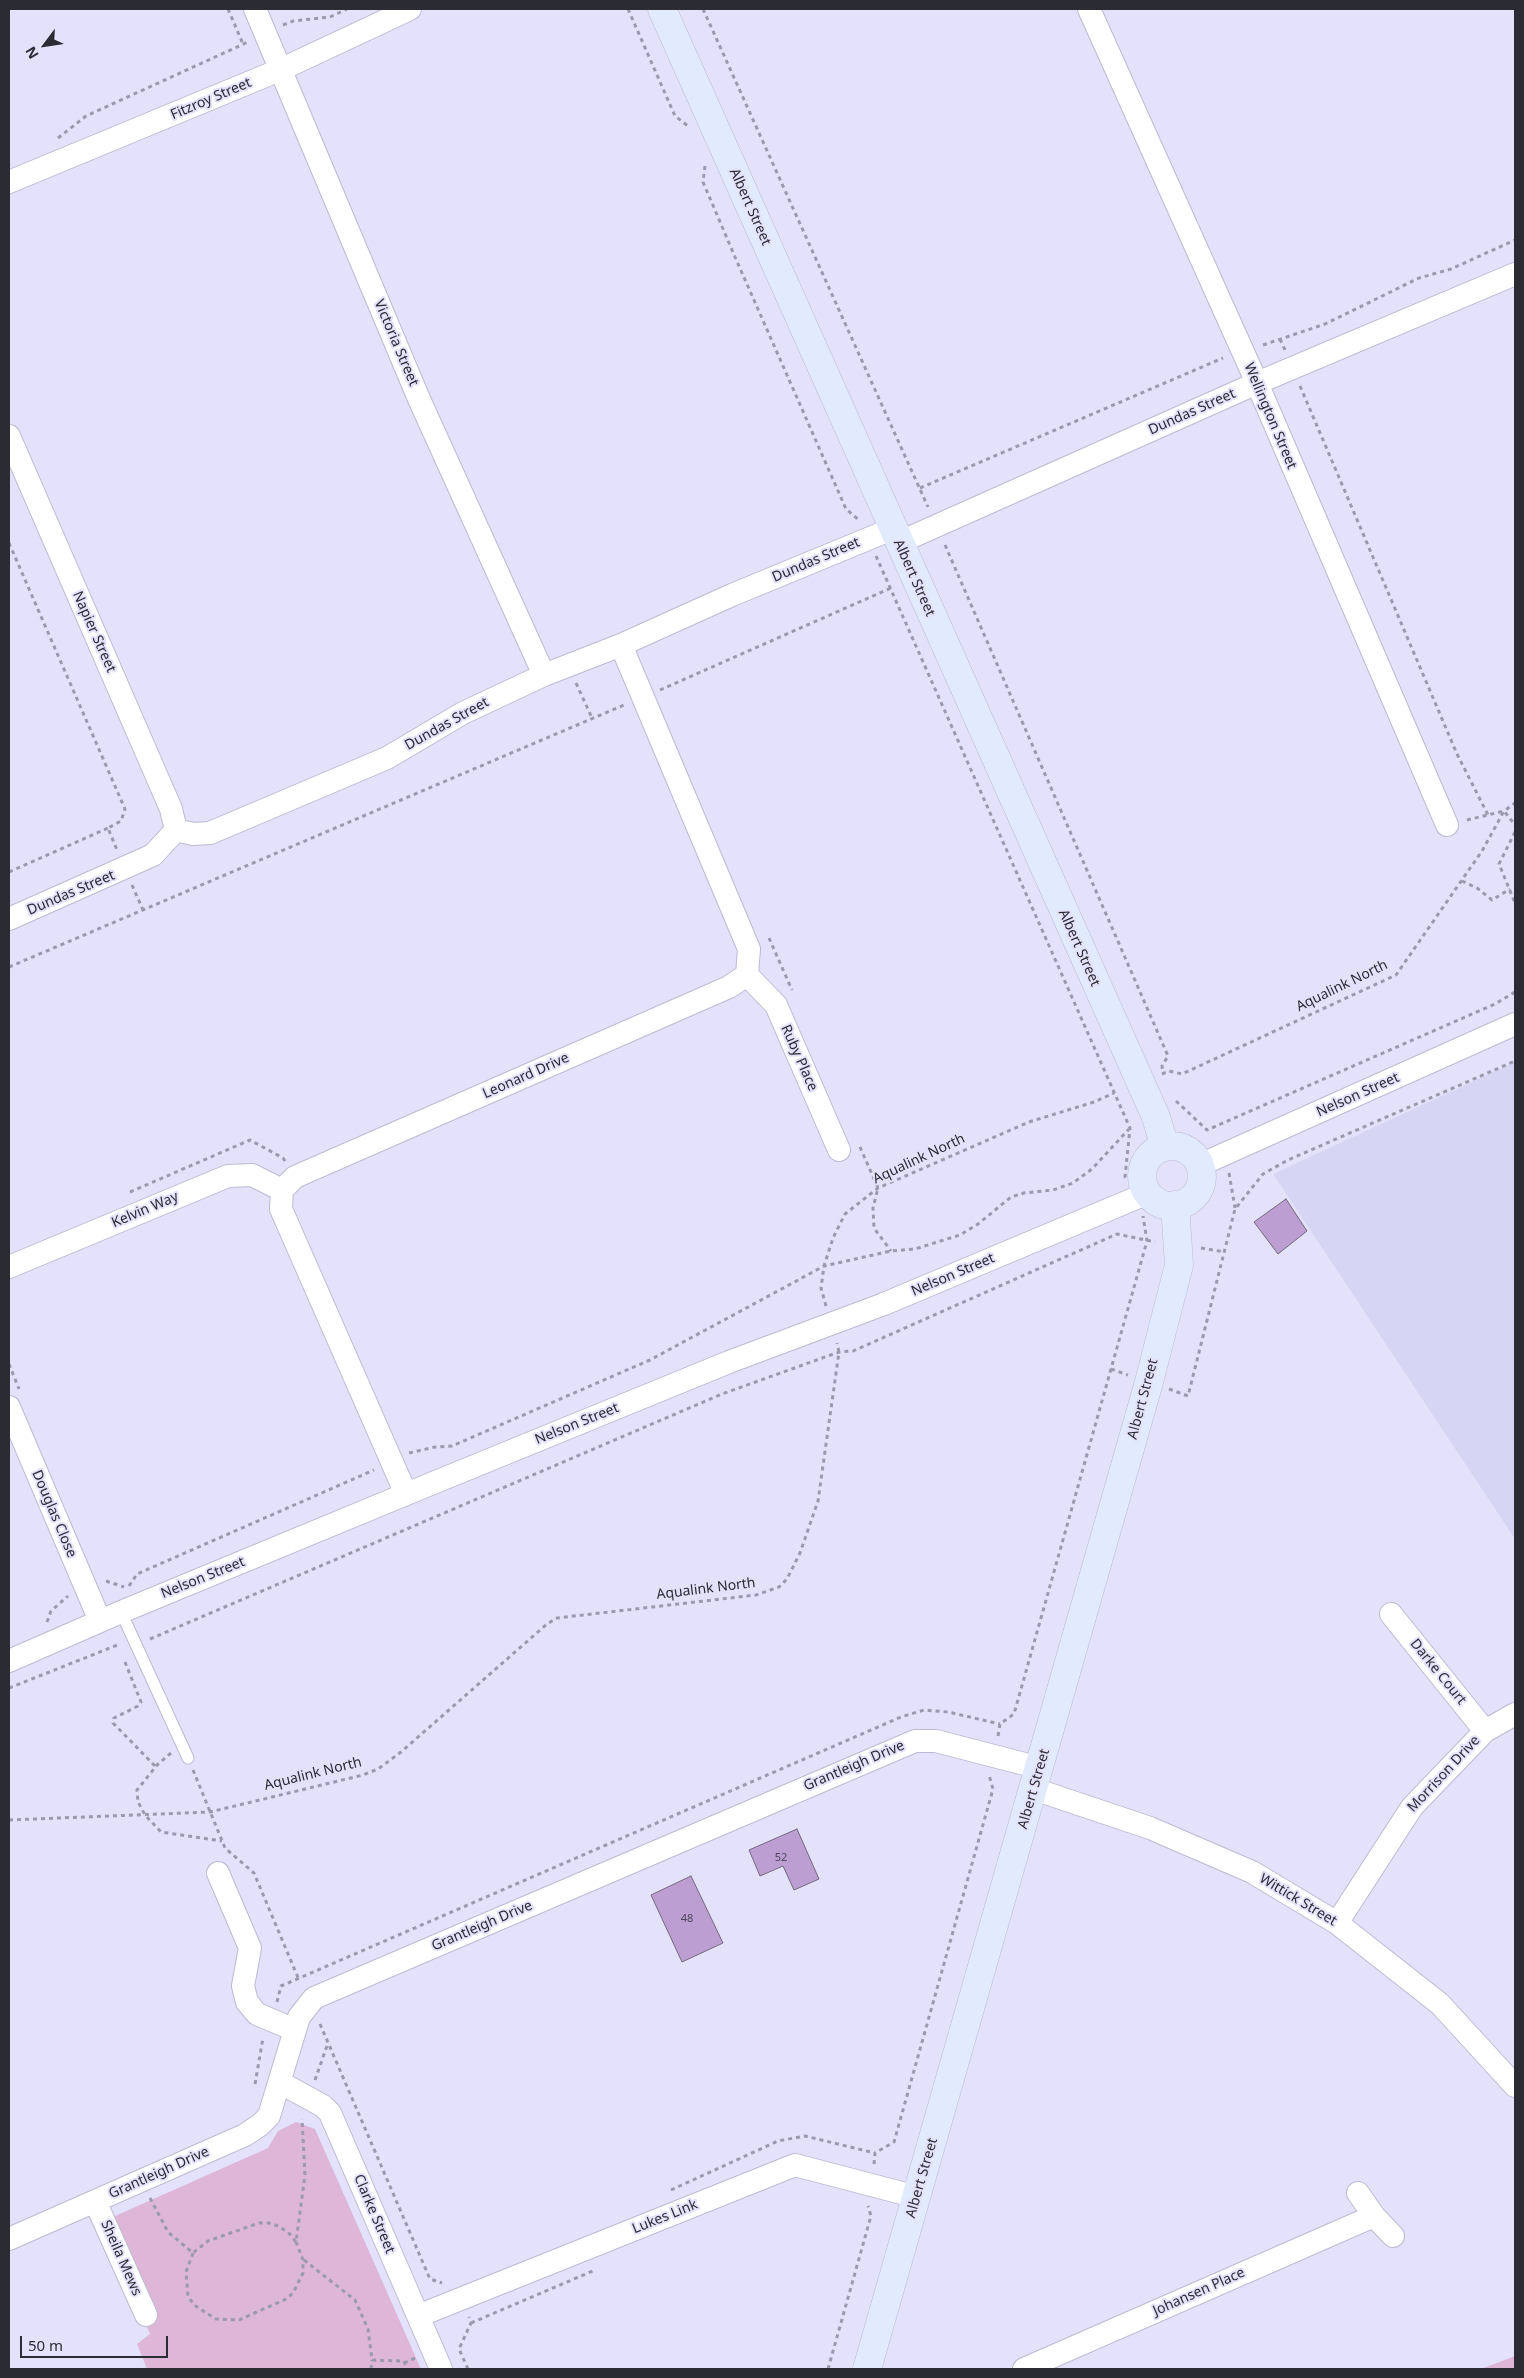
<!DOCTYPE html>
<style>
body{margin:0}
#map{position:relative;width:1524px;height:2378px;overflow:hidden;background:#e4e2fb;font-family:"Noto Sans",sans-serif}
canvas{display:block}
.frame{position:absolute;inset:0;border:10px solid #2b2b34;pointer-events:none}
.north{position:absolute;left:20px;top:20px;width:50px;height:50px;-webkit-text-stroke:4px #e4e2fb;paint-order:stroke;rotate:239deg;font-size:14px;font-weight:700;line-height:20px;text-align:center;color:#2b2b34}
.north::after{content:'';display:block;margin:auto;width:18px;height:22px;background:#2b2b34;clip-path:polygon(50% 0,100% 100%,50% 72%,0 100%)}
.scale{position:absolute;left:20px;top:2336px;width:148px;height:22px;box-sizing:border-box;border:2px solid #2b2b34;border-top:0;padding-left:6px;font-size:15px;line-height:18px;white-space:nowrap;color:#2b2b34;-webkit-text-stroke:4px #e4e2fb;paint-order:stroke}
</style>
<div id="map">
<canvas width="1524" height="2378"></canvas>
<div class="frame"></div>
<div class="north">N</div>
<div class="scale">50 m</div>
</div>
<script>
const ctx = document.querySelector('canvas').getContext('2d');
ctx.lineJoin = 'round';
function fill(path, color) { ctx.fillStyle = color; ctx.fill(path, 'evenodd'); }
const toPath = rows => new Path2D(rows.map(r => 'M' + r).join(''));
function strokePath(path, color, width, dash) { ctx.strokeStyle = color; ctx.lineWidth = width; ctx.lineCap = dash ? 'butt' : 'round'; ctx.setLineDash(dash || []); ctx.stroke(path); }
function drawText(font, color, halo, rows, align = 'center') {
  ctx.font = font + ' "Noto Sans",sans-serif'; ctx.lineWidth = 4; ctx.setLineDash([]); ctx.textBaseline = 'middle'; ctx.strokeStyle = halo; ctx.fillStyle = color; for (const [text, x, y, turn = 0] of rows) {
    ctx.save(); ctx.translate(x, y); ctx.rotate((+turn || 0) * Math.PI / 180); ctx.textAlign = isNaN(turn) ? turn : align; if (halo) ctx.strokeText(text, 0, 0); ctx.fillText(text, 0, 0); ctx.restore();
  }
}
const built = toPath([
 [1515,1062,1515,1539,1273,1174]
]);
const green = toPath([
 [296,2122,315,2129,421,2369,147,2369,137,2344,150,2334,109,2244,113,2217,268,2148,278,2131],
 [1515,2356,1515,2369,1481,2369]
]);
const building = toPath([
 [1286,1199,1307,1231,1278,1254,1254,1222,1286,1199],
 [797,1829,819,1879,794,1890,783,1866,760,1876,749,1850,797,1829],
 [691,1876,723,1943,682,1962,651,1895,691,1876]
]);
const path = toPath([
 [228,9,243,44],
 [628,9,675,116,688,126],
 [703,9,928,507],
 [283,25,293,21,330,17,347,9],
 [58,138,86,116,248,42],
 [705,166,703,182,735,257,846,509,860,521],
 [1280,339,1285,350],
 [1263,345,1325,324,1419,278,1451,269,1515,240],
 [1300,386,1457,754,1488,815],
 [920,488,1223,358],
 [9,543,125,809,121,821,108,828,117,850],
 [945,545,1168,1056,1162,1066,1163,1073],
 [876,556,1130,1128,1125,1177,1127,1181],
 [576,683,592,718],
 [660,690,891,588],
 [1467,820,1504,811,1515,825],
 [1515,832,1499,864,1515,903],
 [9,872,108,828],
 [1462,881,1477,888,1492,900,1510,889],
 [132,885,143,910],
 [769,938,792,990],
 [9,967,624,705],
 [1162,1074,1169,1071,1182,1074,1396,975,1482,851,1504,811,1515,803],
 [1176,1101,1207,1130,1495,1004,1515,992],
 [860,1147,878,1188,873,1208,874,1228,891,1251],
 [1229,1173,1235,1208],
 [130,1192,250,1140,283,1158,285,1161],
 [1201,1248,1225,1252],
 [826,1306,821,1288,824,1266,833,1238,845,1214,878,1188,1029,1122,1094,1102,1114,1093],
 [9,1364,19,1389],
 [1111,1369,1128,1375],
 [1169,1389,1188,1396,1235,1209,1263,1174,1288,1160,1515,1061],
 [409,1453,435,1447,452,1446,650,1360,824,1266,891,1251,915,1249,960,1235,978,1224,1011,1197,1024,1193,1053,1190,1073,1183,1092,1169,1129,1129],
 [106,1581,124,1587],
 [129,1586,137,1574,374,1470],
 [47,1622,51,1611,68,1596],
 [150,1639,722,1394,839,1352,853,1351,1117,1234,1155,1242],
 [125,1662,141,1702,138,1706,114,1718,113,1723,156,1767],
 [9,1688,120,1644],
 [998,1736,1000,1724,1014,1714,1147,1241,1143,1216],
 [171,1753,157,1765,137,1790,138,1802,145,1815,161,1832,222,1841],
 [193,1770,225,1848,254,1873,299,1980],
 [9,1820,210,1812,363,1775,378,1769,401,1752,547,1624,557,1618,756,1595,779,1587,787,1579,800,1553,818,1501,839,1352,837,1343],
 [277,2002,281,1986,901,1717,924,1710,948,1712,1000,1724],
 [320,2024,430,2279,442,2283],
 [315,2080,328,2043],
 [255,2084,263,2038],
 [874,2164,875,2153,894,2142,993,1789,989,1775],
 [671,2190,778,2141,805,2136,875,2153],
 [150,2198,168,2232,193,2253,208,2241,259,2223,269,2223,278,2226,288,2232,296,2242,305,2175,302,2119],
 [193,2253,186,2272,188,2296,194,2305,216,2319,239,2320,286,2299,293,2293,303,2273,303,2260,296,2242],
 [304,2260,355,2300,368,2329,372,2360,404,2361,407,2369],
 [471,2323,595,2270],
 [404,2363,415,2358],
 [371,2369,372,2360],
 [468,2369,459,2349,471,2323,469,2317],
 [828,2369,871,2216,868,2206]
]);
const lane = toPath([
 [121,1612,188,1758]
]);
const street = toPath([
 [255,9,419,399,544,675],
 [1089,9,1257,383,1447,825],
 [9,182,282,69,410,9],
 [9,436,171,809,176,830],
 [898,543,1257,383,1515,274],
 [9,919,153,855,176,830,193,834,210,833,387,758,463,713,544,675,621,645,732,595,892,529],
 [747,975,776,1005,839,1150],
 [1200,1165,1515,1024],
 [9,1267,228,1176,252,1175,282,1190],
 [9,1407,100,1621],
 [406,1494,281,1209,282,1190,295,1177,729,987,747,975,749,949,621,645],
 [1391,1614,1485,1731],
 [9,1661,121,1612,416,1490,729,1362,884,1304,1148,1193],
 [1034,1789,1150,1828,1252,1872,1337,1923,1440,2004,1515,2086],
 [218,1873,250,1948,243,1986,247,2002,257,2014,295,2030],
 [1337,1923,1412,1807,1485,1731,1515,1714],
 [281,2083,323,2106,330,2113,441,2369],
 [1358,2193,1374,2216,1393,2236],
 [95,2201,146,2315],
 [9,2239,245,2135,260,2125,269,2116,299,2017,314,1998,915,1741,936,1741,1040,1768],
 [418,2316,795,2165,917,2197],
 [1024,2369,1374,2216]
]);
const secondary = toPath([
 [662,9,1156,1117,1165,1147],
 '1142 1176a30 30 0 1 1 60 0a30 30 0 1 1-60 0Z',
 [867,2369,1149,1382,1179,1265,1175,1205]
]);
const numberNames = [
 ["52",781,1858],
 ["48",687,1919]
];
const streetNames = [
 ["Fitzroy Street",211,99,-23],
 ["Albert Street",750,207,66],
 ["Victoria Street",396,343,67],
 ["Dundas Street",1192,412,-24],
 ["Wellington Street",1270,416,67],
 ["Dundas Street",816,560,-23],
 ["Albert Street",914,578,66],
 ["Napier Street",94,632,66],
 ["Dundas Street",447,724,-29],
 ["Dundas Street",71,893,-23],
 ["Albert Street",1079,948,66],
 ["Aqualink North",1342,986,-26],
 ["Ruby Place",799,1058,66],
 ["Leonard Drive",526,1076,-24],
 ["Nelson Street",1358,1095,-24],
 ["Aqualink North",919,1159,-25],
 ["Kelvin Way",145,1210,-23],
 ["Nelson Street",953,1275,-23],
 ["Albert Street",1143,1399,-75],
 ["Nelson Street",577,1424,-22],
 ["Douglas Close",54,1514,67],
 ["Nelson Street",203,1578,-22],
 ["Aqualink North",706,1589,-7],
 ["Darke Court",1438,1672,51],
 ["Grantleigh Drive",854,1766,-23],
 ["Aqualink North",313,1774,-14],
 ["Morrison Drive",1444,1774,-47],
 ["Albert Street",1034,1789,-74],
 ["Wittick Street",1298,1900,31],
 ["Grantleigh Drive",482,1926,-23],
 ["Grantleigh Drive",159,2173,-24],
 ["Albert Street",922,2178,-74],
 ["Clarke Street",374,2214,67],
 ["Lukes Link",665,2217,-22],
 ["Sheila Mews",121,2258,66],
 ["Johansen Place",1199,2292,-24]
];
fill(built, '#d7d5f4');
fill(green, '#deb7d8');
fill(building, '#bc9ed3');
strokePath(building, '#73687b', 1);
strokePath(lane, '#bcbad2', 13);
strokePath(street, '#bcbad2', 24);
strokePath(secondary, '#bcbad2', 29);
strokePath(path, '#9b99ac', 3, [4, 4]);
strokePath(lane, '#fff', 11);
strokePath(street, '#fff', 22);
strokePath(secondary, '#e2eafe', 28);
drawText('11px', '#4f485c', null, numberNames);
drawText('14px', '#2b2b34', '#e4e2fb', streetNames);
</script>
